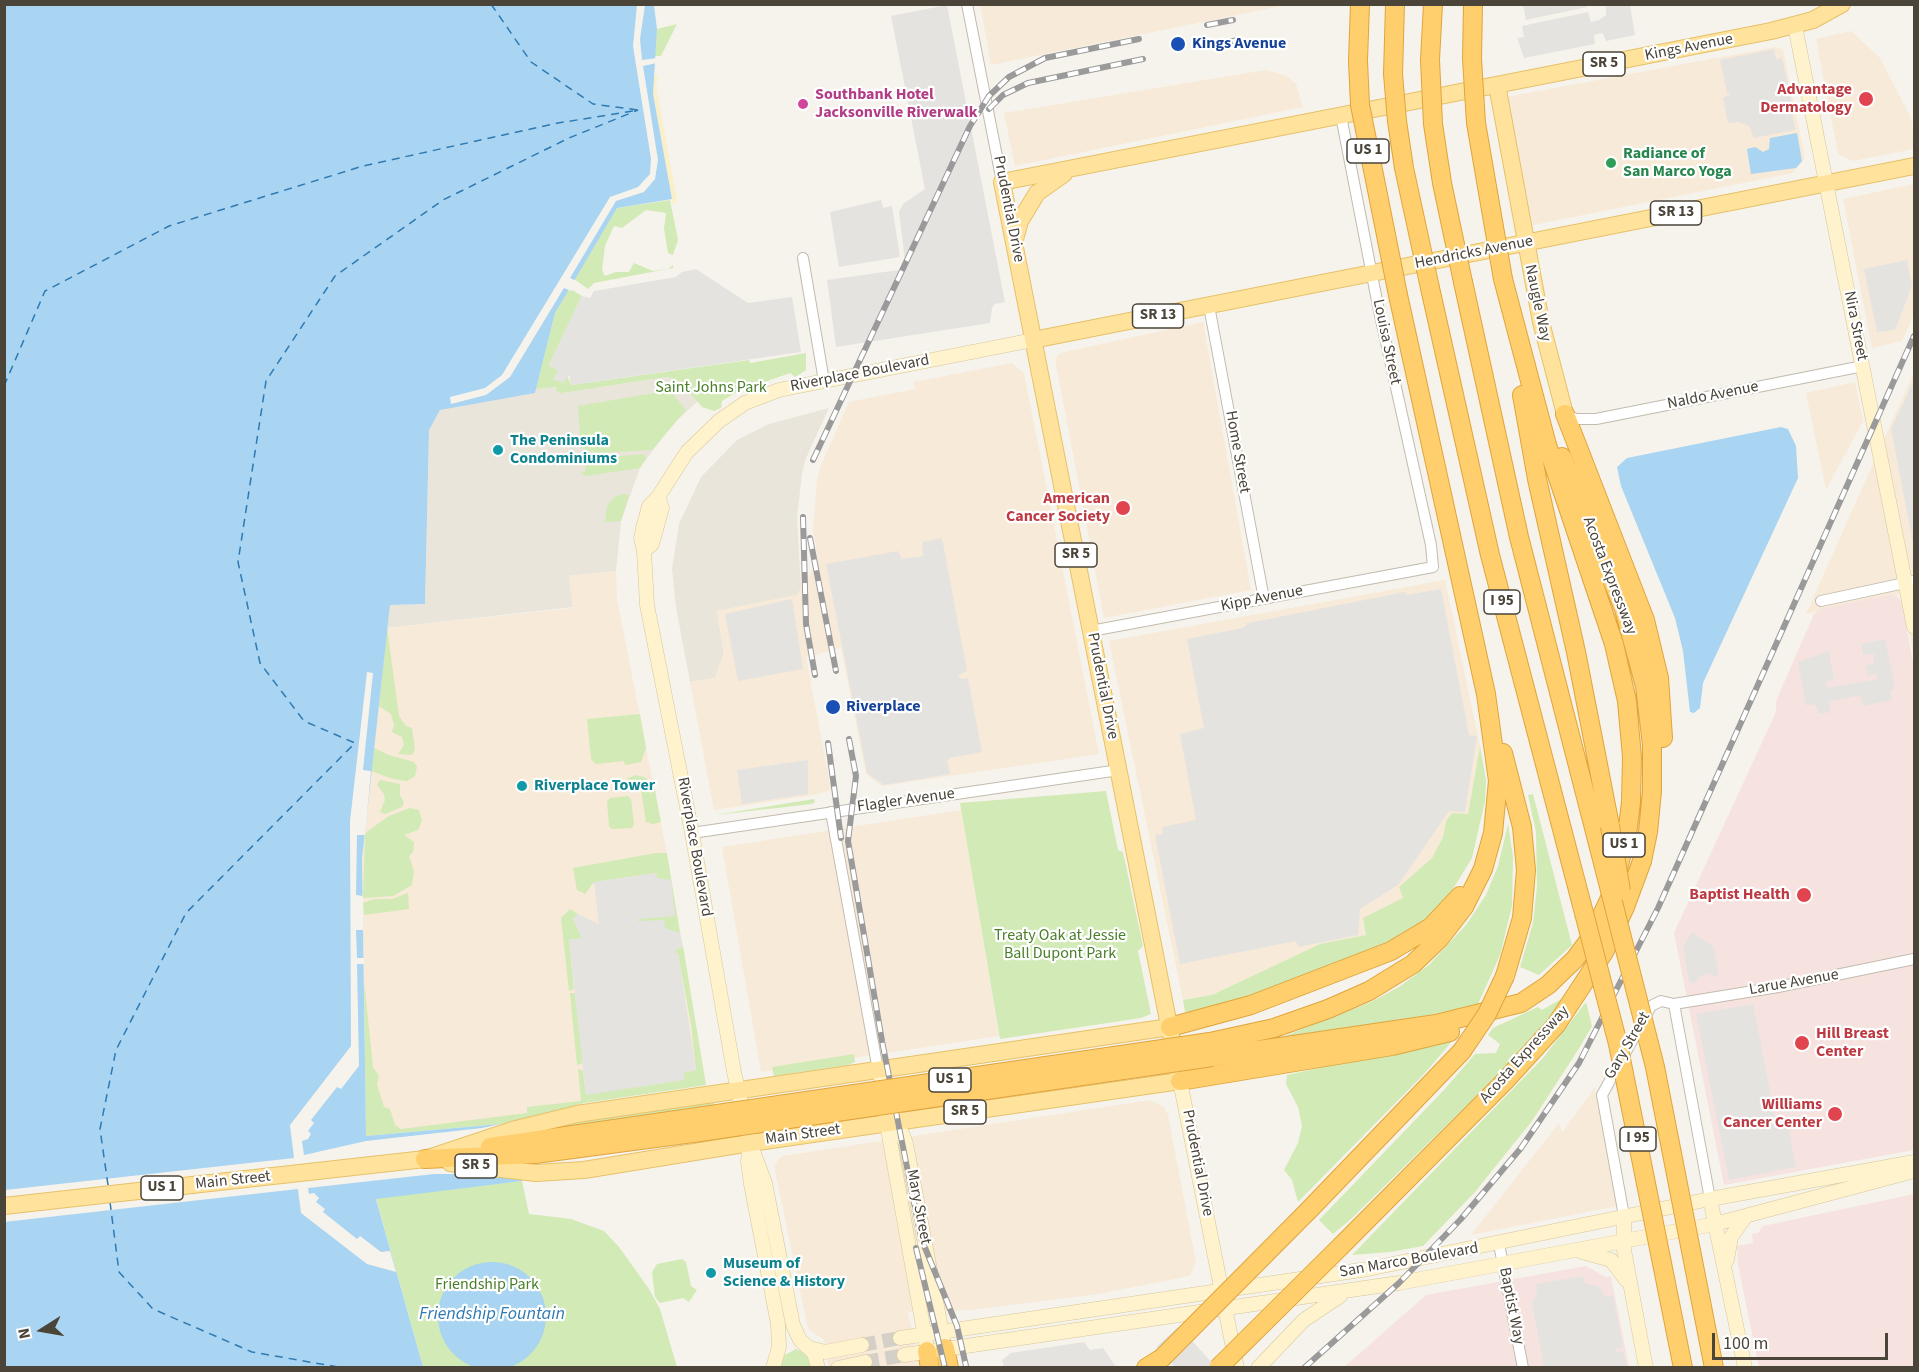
<!DOCTYPE html>
<style>
body{margin:0}
#map{position:relative;width:1919px;height:1372px;overflow:hidden;background:#f6f3ec;font-family:"Source Sans 3",sans-serif}
canvas{display:block}
.frame{position:absolute;inset:0;border:6px solid #4b4439;pointer-events:none}
.north{position:absolute;left:12px;top:1300px;width:60px;height:60px;-webkit-text-stroke:4px #fff;paint-order:stroke;rotate:259deg;font-size:16px;font-weight:700;line-height:24px;text-align:center;color:#4b4439}
.north::after{content:'';display:block;margin:auto;width:21px;height:27px;background:#4b4439;clip-path:polygon(50% 0,100% 100%,50% 72%,0 100%)}
.scale{position:absolute;left:1712px;top:1333px;width:176px;height:27px;box-sizing:border-box;border:3px solid #4b4439;border-top:0;padding-left:8px;font-size:18px;line-height:21px;white-space:nowrap;color:#4b4439;-webkit-text-stroke:4px #fff;paint-order:stroke}
</style>
<div id="map">
<canvas width="1919" height="1372"></canvas>
<div class="frame"></div>
<div class="north">N</div>
<div class="scale">100 m</div>
</div>
<script>
const ctx = document.querySelector('canvas').getContext('2d');
ctx.lineJoin = 'round';
function fill(path, color) { ctx.fillStyle = color; ctx.fill(path, 'evenodd'); }
const toPath = rows => new Path2D(rows.map(r => 'M' + r).join(''));
function strokePath(path, color, width, dash) { ctx.strokeStyle = color; ctx.lineWidth = width; ctx.lineCap = dash ? 'butt' : 'round'; ctx.setLineDash(dash || []); ctx.stroke(path); }
function drawText(font, color, halo, rows, align = 'center') {
  ctx.font = font + ' "Source Sans 3",sans-serif'; ctx.lineWidth = 4.5; ctx.setLineDash([]); ctx.textBaseline = 'middle'; ctx.strokeStyle = halo; ctx.fillStyle = color; for (const [text, x, y, turn = 0] of rows) {
    ctx.save(); ctx.translate(x, y); ctx.rotate((+turn || 0) * Math.PI / 180); ctx.textAlign = isNaN(turn) ? turn : align; if (halo) ctx.strokeText(text, 0, 0); ctx.fillText(text, 0, 0); ctx.restore();
  }
}
const residential = toPath([
 [667,377,681,382,698,401,671,426,640,468,621,521,616,571,569,576,573,607,387,628,390,605,425,604,429,430,440,409,535,393,536,389,556,387,562,393],
 [829,408,806,458,802,474,797,517,801,588,797,595,717,611,724,653,715,678,690,682,676,607,672,569,679,524,701,477,737,440,769,424]
]);
const commercial = toPath([
 [980,4,1286,5,991,65],
 [1851,31,1880,58,1912,120,1914,149,1853,161,1838,154,1816,39],
 [1776,47,1783,50,1805,158,1793,173,1533,225,1506,97],
 [1266,70,1287,76,1296,84,1303,107,1015,166,1004,113],
 [1914,184,1914,314,1902,341,1872,348,1843,199],
 [1203,322,1251,590,1104,618,1055,359,1060,353],
 [1012,363,1024,373,1099,754,882,786,866,774,841,648,806,657,831,790,814,795,714,810,690,682,715,678,724,653,717,611,797,595,818,560,813,529,817,480,821,465,849,402,915,389,914,382],
 [1914,372,1914,659,1902,594,1806,614],
 [1855,382,1863,421,1826,490,1806,393],
 [616,571,617,599,667,854,706,1085,584,1103,522,1119,366,1136,362,859,387,628,573,608,569,576],
 [1445,580,1480,746,1468,815,1446,821,1443,837,1432,858,1399,887,1404,898,1363,918,1366,935,1320,944,1212,995,1183,1000,1109,641],
 [961,810,999,1036,761,1072,722,847],
 [1595,1087,1618,1206,1471,1235,1559,1123,1562,1133],
 [1150,1100,1164,1107,1168,1115,1196,1262,1190,1276,1098,1294,971,1310,908,1312,919,1367,829,1367,824,1340,808,1329,774,1166,779,1159,783,1156]
]);
const medical = toPath([
 [1889,595,1897,596,1902,603,1914,668,1914,1150,1724,1185,1674,933,1776,712,1776,701,1814,614,1823,608],
 [1914,1194,1914,1367,1759,1367,1738,1265,1737,1246,1753,1243,1752,1234,1758,1233,1763,1226],
 [1586,1266,1606,1277,1611,1276,1629,1367,1343,1368,1426,1295]
]);
const green = toPath([
 [677,24,661,56,655,56,657,29],
 [670,200,678,240,673,255,668,253,664,229,666,213,646,210,622,228,614,226,605,246,602,270,605,276,616,272,629,272,634,263,653,271,668,269,673,265,673,268,594,283,588,289,574,279,617,208],
 [569,288,582,296,549,365,558,370,562,383,567,375,571,385,749,360,750,363,806,353,806,370,795,377,790,373,737,392,722,401,721,408,714,411,702,407,681,382,667,377,562,393,557,392,556,387,536,389,555,313],
 [666,391,672,393,686,410,652,450,597,453,581,448,578,406],
 [644,454,646,458,640,468,586,476,580,473,585,472,585,467,597,458],
 [623,494,629,495,621,521,605,522,607,506,614,497],
 [387,628,399,716,406,726,412,728,415,750,412,755,398,754,404,745,402,737,392,732,394,725,391,714,379,706],
 [640,714,646,748,641,762,625,765,624,761,596,764,591,759,587,719],
 [1480,746,1486,780,1485,801,1472,858,1448,897,1418,927,1346,963,1210,1009,1185,1012,1183,1000,1212,995,1320,944,1366,935,1363,918,1403,898,1399,887,1432,858,1443,837,1446,821,1452,813,1468,814],
 [374,748,389,755,414,762,417,767,415,776,407,781,393,779,371,771],
 [636,775,644,777,654,785,661,822,653,824,646,822,640,784,626,779],
 [380,780,400,784,400,795,404,803,402,807,385,814,380,812,385,800,384,794,377,785],
 [1106,791,1118,850,1123,852,1143,946,1138,951,1151,1014,1141,1018,1000,1039,960,803],
 [1533,794,1572,945,1539,975,1520,967,1533,923,1537,887,1536,832,1528,795],
 [628,796,631,799,634,824,632,828,612,829,609,826,607,801,610,798],
 [814,799,815,802,812,804,715,815],
 [410,808,419,810,422,821,418,830,404,835,414,842,413,852,409,856,414,871,412,885,393,896,363,898,365,833,389,816],
 [1508,824,1513,857,1512,906,1500,955,1478,1004,1429,1015,1282,1037,1371,1002,1399,987,1429,965,1466,925,1486,895,1498,866],
 [656,853,667,853,680,933,637,921,657,878,656,873,594,882,585,894,577,890,573,868],
 [408,893,409,909,364,915,363,903,374,899,392,899],
 [570,909,578,914,573,919,582,938,569,940,574,989,569,991,561,918],
 [683,946,706,1085,584,1103,512,1123,366,1136,364,981,373,1067,379,1076,377,1085,384,1107,390,1109,395,1125,401,1129,527,1113,527,1107,581,1101,578,1069,583,1071,586,1095,696,1070,691,1024,678,954,674,954,674,950],
 [570,993,575,993,583,1063,577,1065],
 [1563,998,1565,1000,1529,1044,1351,1219,1333,1234,1319,1220,1444,1090,1475,1054,1496,1053,1500,1044,1488,1035,1493,1028,1538,1007,1542,1010],
 [1586,1002,1592,1026,1578,1050,1532,1121,1475,1192,1423,1246,1390,1252,1352,1255,1543,1058],
 [1454,1039,1425,1073,1298,1202,1292,1180,1284,1170,1298,1143,1302,1126,1298,1107,1286,1084,1287,1075],
 [854,1054,855,1062,848,1065,774,1076,772,1067],
 [713,1099,714,1105,547,1130,587,1116],
 [522,1181,529,1214,571,1219,604,1231,619,1247,649,1289,660,1309,677,1367,423,1367,376,1198],
 [682,1259,686,1262,691,1286,697,1290,689,1302,683,1298,660,1303,655,1297,652,1272,657,1264],
 [796,1349,806,1353,812,1368,781,1368,783,1356]
]);
const sand = toPath([
 [654,74,658,75,656,86,677,200,673,206,653,94]
]);
const parking = toPath([
 [947,5,1005,302,995,304,992,308,990,323,836,347,827,280,906,269,899,212,903,204,925,189,891,16],
 [1587,5,1587,7,1526,20,1523,5],
 [1606,5,1630,5,1635,35,1606,41,1603,33,1594,35,1595,44,1524,58,1517,38,1524,37,1522,26,1588,12,1591,22,1599,20,1606,15],
 [1774,49,1776,59,1782,58,1792,103,1782,107,1791,107,1795,130,1754,138,1749,126,1739,122,1728,123,1723,98,1731,94,1727,92,1720,60],
 [881,200,883,208,892,206,900,257,839,267,830,212],
 [1907,260,1912,286,1895,330,1877,332,1864,269],
 [696,269,748,303,792,297,801,352,571,385,569,375,563,383,553,379,558,370,549,365,582,296,590,298,594,291,676,277,682,272],
 [1914,380,1914,548,1891,429],
 [942,538,967,671,958,675,961,679,968,678,982,752,950,758,947,761,950,774,884,785,867,773,826,564,898,551,902,559,923,556,922,542],
 [1441,589,1469,735,1477,736,1465,812,1449,811,1398,885,1360,909,1358,935,1298,947,1296,941,1180,964,1155,835,1163,834,1162,827,1196,820,1180,734,1204,728,1187,639,1243,628,1248,623,1405,592,1406,595],
 [792,599,803,669,738,681,725,614],
 [1885,639,1895,688,1890,691,1892,700,1863,706,1860,695,1829,702,1831,712,1819,714,1815,704,1806,706,1798,662,1829,651,1834,680,1826,682,1827,688,1878,679,1876,674,1868,676,1865,665,1874,664,1874,654,1863,655,1861,644],
 [808,760,808,794,742,804,737,770],
 [656,873,657,878,671,880,675,916,638,919,637,921,664,920,665,928,680,933,683,946,677,948,674,953,678,953,696,1070,684,1072,684,1080,586,1095,569,940,582,938,573,919,578,914,599,924,594,882],
 [1692,932,1713,946,1719,973,1716,977,1709,973,1699,977,1694,984,1689,981,1683,947],
 [1753,1004,1776,1121,1787,1120,1796,1167,1729,1180,1696,1014],
 [1583,1276,1585,1283,1600,1287,1605,1297,1613,1296,1623,1347,1615,1349,1616,1352,1623,1351,1627,1367,1544,1367,1532,1303,1537,1292,1536,1284],
 [1177,1328,1183,1331,1215,1366,1175,1367,1156,1347],
 [1084,1342,1090,1350,1103,1348,1116,1367,1004,1367,1002,1360,1011,1353]
]);
const water = toPath([
 [5,5,654,5,657,29,653,94,672,199,617,208,555,313,535,393,440,410,429,430,425,604,390,605,362,859,366,1136,512,1123,522,1181,376,1199,423,1367,5,1368],
 [1797,133,1802,161,1796,168,1751,174,1747,149,1755,147,1763,152,1769,149,1770,138],
 [1781,427,1788,429,1796,446,1798,478,1703,683,1700,708,1694,713,1690,712,1683,651,1675,618,1621,486,1617,467,1627,458],
 '438 1316a54 54 0 1 1 108 0a54 54 0 1 1-108 0Z'
]);
const pier = toPath([
 [637,5,645,5,640,39,642,60,657,58,657,63,643,66,658,160,655,179,644,192,616,201,570,278,576,281,571,291,564,288,510,377,486,395,451,404,450,397,485,388,502,375,610,197,638,187,650,174,651,159,633,46],
 [367,672,373,673,363,770,371,771,365,835,357,835,356,895,363,896,363,930,356,930,357,958,364,958,364,964,357,964,359,1066,341,1089,337,1087,311,1120,314,1123,308,1131,311,1134,308,1139,302,1141,304,1155,366,1141,482,1128,515,1121,525,1180,472,1174,434,1174,308,1188,309,1194,314,1193,319,1198,316,1202,325,1209,323,1212,357,1239,360,1236,381,1252,390,1251,396,1272,367,1264,301,1213,298,1189,4,1222,5,1190,294,1158,290,1125,351,1046,350,821]
]);
const ferry = toPath([
 [491,4,531,62,593,104,638,110],
 [4,386,45,291,169,226,363,166,558,123,633,111],
 [108,1185,100,1129,116,1050,186,913,355,743,304,721,260,663,238,562,266,381,335,276,443,200,569,138,638,110],
 [110,1202,119,1272,153,1309,252,1352,344,1368]
]);
const secondaryTunnel = toPath([
 [862,1345,900,1338],
 [865,1362,904,1355]
]);
const street = toPath([
 [967,4,1002,182],
 [803,258,824,381],
 [1209,306,1264,599],
 [1565,414,1576,419,1596,419,1863,366],
 [1821,601,1914,581],
 [1091,631,1433,567,1431,545,1379,311,1341,116],
 [831,812,878,1070],
 [692,833,1119,770],
 [1674,1004,1710,1199],
 [1624,1216,1602,1095,1651,1006,1661,1001,1674,1004,1778,987,1914,959],
 [1499,1244,1523,1368]
]);
const secondary = toPath([
 [1795,26,1914,627],
 [644,551,652,544,662,508,658,497],
 [878,1070,906,1144,943,1338],
 [1180,1081,1237,1368],
 [882,1096,926,1343],
 [750,1143,748,1161,751,1184,778,1324,779,1347,773,1368],
 [1710,1199,1745,1368],
 [1624,1216,1624,1250,1646,1368],
 [1582,1252,1611,1260,1626,1280],
 [1727,1260,1731,1237,1746,1216],
 [900,1338,1368,1269,1710,1199,1914,1162],
 [810,1348,825,1352,862,1345],
 [904,1355,1399,1283,1715,1224,1914,1171],
 [818,1368,814,1353,800,1340,793,1325,765,1183,750,1143,734,1072,692,833,647,605,644,551,641,538,643,528,649,506,658,497,687,452,719,421,745,403,779,390,1033,340],
 [838,1368,865,1362],
 [1258,1368,1304,1320,1340,1296]
]);
const primary = toPath([
 [1497,85,1541,322,1565,414],
 [1015,239,1020,221,1037,193,1064,174],
 [1033,340,1914,166],
 [450,1163,536,1173,584,1170,750,1143,1180,1081,1002,182,1771,31,1813,20,1842,4],
 [4,1206,425,1159,512,1130,577,1114,1170,1027]
]);
const highway = toPath([
 [1463,282,1519,537,1603,863],
 [1430,288,1490,555,1584,913],
 [1522,395,1537,479,1576,652,1610,826],
 [1565,414,1645,620,1659,678,1663,738],
 [1503,753,1522,827,1526,870,1522,918,1505,976],
 [1170,1027,1251,1005,1391,951,1431,927,1460,896],
 [1210,1042,1274,1028,1328,1009,1369,991,1413,964,1440,938,1464,907,1483,869,1493,833,1498,781,1486,694,1398,295],
 [1212,1057,1436,1024,1521,1003,1548,985,1575,959,1592,936,1610,898,1627,835,1631,802,1632,757,1627,701,1614,644,1547,445,1503,279],
 [1180,1081,1392,1046,1450,1032],
 [490,1147,690,1118],
 [425,1159,535,1154,693,1133],
 [1308,1211,1462,1051],
 [1342,1245,1505,1081,1556,1025,1604,952,1625,907,1642,861,1648,832,1652,791,1652,745,1645,686,1624,609,1562,457],
 [945,1348,949,1368],
 [927,1351,930,1368],
 [1146,1368,1162,1358]
]);
const rail = toPath([
 [1207,25,1233,20],
 [1211,46,1238,40],
 [989,109,1003,95,1028,83,1143,59],
 [813,460,970,126,989,96,1009,77,1045,58,1139,39],
 [803,517,806,624,815,675],
 [810,538,836,671],
 [849,739,856,776,848,841,882,1041,921,1238,957,1326,966,1366],
 [828,743,841,838],
 [916,1248,945,1368],
 [1304,1368,1399,1283,1461,1219,1521,1148,1579,1063,1658,908,1914,336]
]);
const highwayBridge = toPath([
 [1360,4,1358,61,1360,105,1398,295],
 [1395,4,1393,74,1397,121,1404,168,1430,288],
 [1433,4,1430,60,1433,124,1442,183,1463,282],
 [1473,4,1472,59,1476,123,1503,279],
 [1610,826,1621,891],
 [1603,863,1655,1067,1714,1368],
 [1584,913,1618,1044,1683,1368],
 [1462,1051,1487,1014,1505,976],
 [690,1118,1210,1042],
 [693,1133,1212,1057],
 [1162,1358,1308,1211],
 [1218,1368,1342,1245]
]);
const markers = [
 [1178,44,8,"#1a4fb4"],
 [1866,99,8,"#e0444e"],
 [803,104,6,"#d1479c"],
 [1611,163,6,"#2e9e5b"],
 [498,450,6,"#0f9aa8"],
 [1123,508,8,"#e0444e"],
 [833,707,8,"#1a4fb4"],
 [522,786,6,"#0f9aa8"],
 [1804,895,8,"#e0444e"],
 [1802,1043,8,"#e0444e"],
 [1835,1114,8,"#e0444e"],
 [711,1273,6,"#0f9aa8"]
];
const shields = [
 [1604,64,42],
 [1368,151,42],
 [1676,213,51],
 [1158,316,51],
 [1076,555,42],
 [1502,602,36],
 [1624,845,42],
 [950,1080,42],
 [965,1112,42],
 [1638,1139,36],
 [476,1166,42],
 [162,1188,42]
];
const shieldNames = [
 ["SR 5",1604,64],
 ["US 1",1368,151],
 ["SR 13",1676,213],
 ["SR 13",1158,316],
 ["SR 5",1076,555],
 ["I 95",1502,602],
 ["US 1",1624,845],
 ["US 1",950,1080],
 ["SR 5",965,1112],
 ["I 95",1638,1139],
 ["SR 5",476,1166],
 ["US 1",162,1188]
];
const transitNames = [
 ["Kings Avenue",1192,44],
 ["Riverplace",846,707]
];
const streetNames = [
 ["Kings Avenue",1689,48,-11],
 ["Prudential Drive",1008,209,79],
 ["Hendricks Avenue",1474,253,-11],
 ["Naugle Way",1537,303,78],
 ["Nira Street",1855,326,79],
 ["Louisa Street",1386,342,78],
 ["Riverplace Boulevard",860,374,-11],
 ["Naldo Avenue",1713,396,-11],
 ["Home Street",1237,452,80],
 ["Acosta Expressway",1609,576,69],
 ["Kipp Avenue",1262,599,-11],
 ["Prudential Drive",1102,686,79],
 ["Flagler Avenue",906,801,-8],
 ["Riverplace Boulevard",694,847,80],
 ["Larue Avenue",1794,983,-10],
 ["Gary Street",1628,1046,-60],
 ["Acosta Expressway",1525,1055,-48],
 ["Main Street",803,1135,-8],
 ["Prudential Drive",1197,1163,79],
 ["Main Street",233,1181,-6],
 ["Mary Street",918,1207,79],
 ["San Marco Boulevard",1409,1261,-10],
 ["Baptist Way",1511,1306,79]
];
const healthNames = [
 ["Advantage",1852,90],
 ["Dermatology",1852,108],
 ["American",1110,499],
 ["Cancer Society",1110,517],
 ["Baptist Health",1790,895],
 ["Hill Breast",1816,1034,"left"],
 ["Center",1816,1052,"left"],
 ["Williams",1822,1105],
 ["Cancer Center",1822,1123]
];
const hotelNames = [
 ["Southbank Hotel",815,95],
 ["Jacksonville Riverwalk",815,113]
];
const leisureNames = [
 ["Radiance of",1623,154],
 ["San Marco Yoga",1623,172]
];
const parkNames = [
 ["Saint Johns Park",711,388],
 ["Treaty Oak at Jessie",1060,936],
 ["Ball Dupont Park",1060,954],
 ["Friendship Park",487,1285]
];
const cultureNames = [
 ["The Peninsula",510,441],
 ["Condominiums",510,459],
 ["Riverplace Tower",534,786],
 ["Museum of",723,1264],
 ["Science & History",723,1282]
];
const waterNames = [
 ["Friendship Fountain",492,1315]
];
fill(residential, '#eae5da');
fill(commercial, '#f7ead8');
fill(medical, '#f6e3e0');
fill(green, '#d2eab5');
fill(sand, '#f9efc9');
fill(parking, '#e5e3e0');
fill(water, '#a9d4f2');
fill(pier, '#f6f3ec');
strokePath(ferry, '#2e7ab2', 1.5, [8, 6]);
strokePath(secondaryTunnel, '#d4d0c8', 14, [14, 7]);
strokePath(street, '#c2bbae', 12);
strokePath(secondary, '#d6c79b', 15);
strokePath(primary, '#e6c16a', 18);
strokePath(highway, '#e0a43c', 20);
strokePath(street, '#fff', 10);
strokePath(secondary, '#fff3cd', 14);
strokePath(primary, '#ffe39c', 16);
strokePath(highway, '#ffcf6e', 18);
strokePath(rail, '#9a9a9a', 6);
strokePath(rail, '#fff', 4, [11]);
strokePath(highwayBridge, '#e0a43c', 20, []);
strokePath(highwayBridge, '#ffcf6e', 18);
for (const [x, y, r, color] of markers) { const dot = new Path2D(); dot.arc(x, y, r, 0, 2 * Math.PI); ctx.fillStyle = color; ctx.fill(dot); strokePath(dot, '#fff', 2); }
for (const [x, y, w] of shields) { const box = new Path2D(); box.roundRect(x - w / 2, y - 12, w, 24, 4.5); ctx.fillStyle = '#fff'; ctx.fill(box); strokePath(box, '#4b4439', 1.5); }
drawText('bold 15px', '#4b4439', null, shieldNames);
drawText('bold 16px', '#164399', '#fff', transitNames, 'left');
drawText('16px', '#4b4439', '#fff', streetNames);
drawText('bold 16px', '#be3a42', '#fff', healthNames, 'right');
drawText('bold 16px', '#b23c85', '#fff', hotelNames, 'left');
drawText('bold 16px', '#27864d', '#fff', leisureNames, 'left');
drawText('16px', '#4a7f2a', '#fff', parkNames);
drawText('bold 16px', '#0d838f', '#fff', cultureNames, 'left');
drawText('italic 18px', '#2e7ab2', '#fff', waterNames);
</script>
